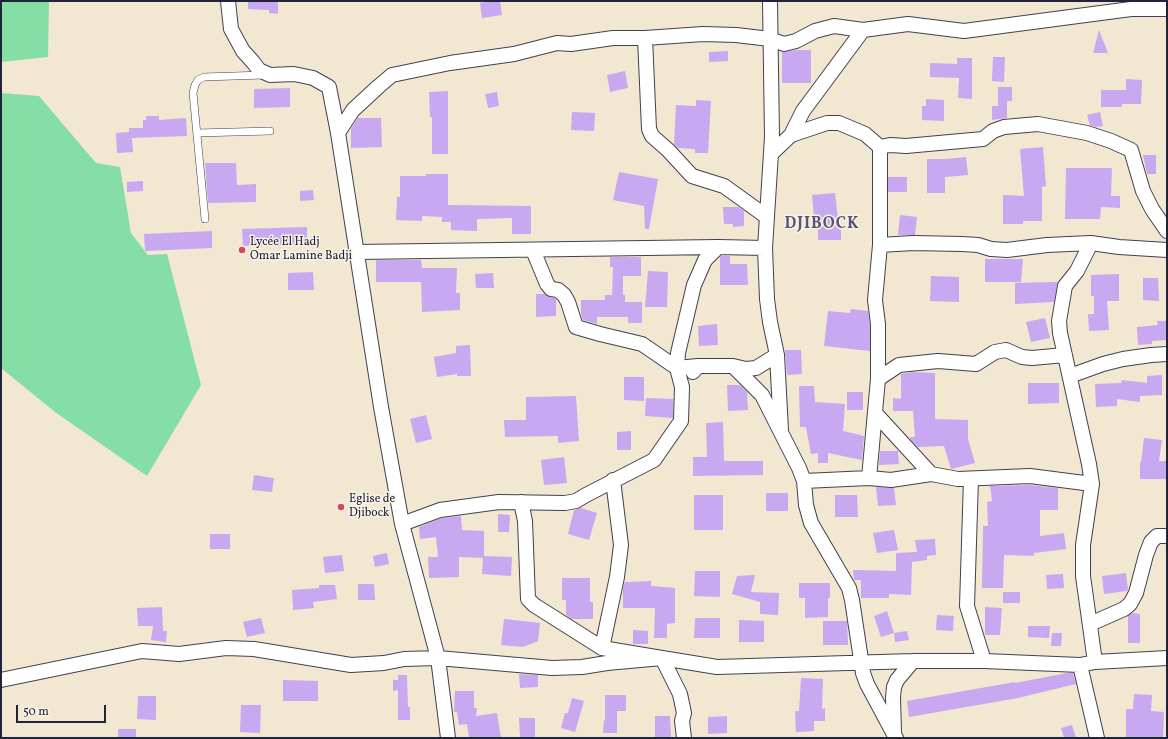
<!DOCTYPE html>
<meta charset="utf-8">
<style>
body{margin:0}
#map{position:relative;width:1168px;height:739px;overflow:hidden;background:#f2e7d0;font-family:Vollkorn,serif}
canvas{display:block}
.frame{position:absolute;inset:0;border:2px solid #22223b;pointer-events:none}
.scale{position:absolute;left:16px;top:705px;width:90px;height:18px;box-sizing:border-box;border:2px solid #22223b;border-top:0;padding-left:5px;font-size:12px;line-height:14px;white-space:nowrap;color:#22223b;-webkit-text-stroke:3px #f7f3e8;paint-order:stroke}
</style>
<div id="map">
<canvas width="1168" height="739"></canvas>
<div class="frame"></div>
<div class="scale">50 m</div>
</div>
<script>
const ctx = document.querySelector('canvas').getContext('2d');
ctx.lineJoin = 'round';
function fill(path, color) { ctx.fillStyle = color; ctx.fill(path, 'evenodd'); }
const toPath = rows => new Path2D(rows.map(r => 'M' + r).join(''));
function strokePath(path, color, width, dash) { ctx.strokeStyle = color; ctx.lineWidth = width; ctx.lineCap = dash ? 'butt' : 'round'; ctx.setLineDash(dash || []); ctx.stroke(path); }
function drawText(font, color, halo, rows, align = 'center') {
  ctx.font = font + ' Vollkorn,serif'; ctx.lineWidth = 3; ctx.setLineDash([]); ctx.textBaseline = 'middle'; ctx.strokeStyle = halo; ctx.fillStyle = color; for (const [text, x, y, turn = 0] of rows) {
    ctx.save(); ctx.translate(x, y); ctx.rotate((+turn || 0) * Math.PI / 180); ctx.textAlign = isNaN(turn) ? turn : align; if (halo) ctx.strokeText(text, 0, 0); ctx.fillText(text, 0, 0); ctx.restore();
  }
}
const green = toPath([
 [1,1,49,1,48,57,1,62],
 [1,93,39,96,96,163,120,167,131,233,148,255,167,254,201,385,147,476,55,412,1,368]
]);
const building = toPath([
 [248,1,278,1,278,14,269,13,269,10,248,9],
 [491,1,500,1,502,15,482,18,480,3],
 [1099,30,1108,53,1093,53],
 [797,50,811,50,811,83,782,83,782,52],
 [728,51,728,61,709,62,709,52],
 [993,57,1005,57,1004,82,992,81],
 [957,58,972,58,972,99,958,98,959,78,930,77,930,63,957,64],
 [625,71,628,88,610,92,607,75],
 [1126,79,1142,80,1141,104,1122,104,1122,107,1101,107,1101,90,1126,90],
 [998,87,1012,87,1012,101,1007,101,1007,118,992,120,992,106,998,106],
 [290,88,290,107,254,108,254,89],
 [448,91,448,154,432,154,432,117,430,117,429,92],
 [497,92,499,106,488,108,485,94],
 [926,99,944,100,944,121,922,120,922,106,926,106],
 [696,100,711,101,708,153,695,153,695,149,678,148,674,144,676,105,696,106],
 [572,112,595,113,594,131,571,130],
 [1100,112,1103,126,1096,127,1090,125,1087,115],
 [146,116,159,116,159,120,186,118,187,136,132,138,133,152,117,153,116,133,129,132,129,128,143,128,143,120,146,120],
 [358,118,381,118,382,147,351,148,351,129],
 [1043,147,1046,186,1042,187,1042,221,1023,221,1023,224,1003,224,1003,195,1024,196,1020,149],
 [1143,155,1156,155,1156,174,1147,174],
 [966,157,968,175,945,177,945,193,927,193,927,159,946,159],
 [205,163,236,163,237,185,256,184,256,202,208,203],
 [1066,168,1112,168,1111,196,1120,196,1120,208,1101,207,1100,219,1065,219],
 [619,172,658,179,649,229,645,229,644,206,613,200],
 [426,174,448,174,448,205,531,206,531,234,512,234,512,218,477,219,477,231,451,230,451,222,442,222,442,217,422,216,422,221,396,220,397,197,400,197,400,176,426,176],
 [888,177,907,177,907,192,888,192],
 [143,181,143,191,127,192,127,182],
 [313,190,314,200,300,201,300,191],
 [835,193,839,229,841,229,841,240,818,240,818,217,814,217,812,195],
 [723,207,738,207,744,211,744,226,733,227,733,224,724,224],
 [900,215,917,217,915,235,898,235],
 [307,227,307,245,243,246,242,229],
 [212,231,212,248,145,251,144,234],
 [721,256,730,256,730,264,747,264,748,285,720,285,720,257],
 [610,257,641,257,641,276,623,276,623,295,625,295,625,302,642,302,642,323,628,323,628,317,597,317,597,324,583,320,581,314,581,300,605,300,605,295,612,295,613,267,610,267],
 [985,259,1023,259,1021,282,985,282],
 [376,260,421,260,422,268,457,268,456,293,460,293,460,310,422,312,421,282,376,282],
 [648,271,668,272,667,307,645,307],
 [313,272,314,290,288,290,288,273],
 [493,273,494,288,476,288,475,274],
 [1119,274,1119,301,1107,301,1109,330,1089,331,1088,314,1094,314,1094,296,1091,296,1091,275],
 [931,276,959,277,959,302,930,301],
 [1143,278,1158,278,1159,301,1143,300],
 [1058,282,1054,302,1015,304,1015,283],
 [536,294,544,294,556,299,556,316,536,317],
 [851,309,868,311,870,325,870,351,824,346,828,311,850,313],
 [1045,318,1050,338,1031,342,1026,322],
 [1157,321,1167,321,1167,340,1152,341,1152,344,1138,345,1137,327,1158,325],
 [717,324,718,345,699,346,698,326],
 [470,345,471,376,457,376,457,374,437,377,434,357,456,353,456,346],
 [785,350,801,350,802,374,787,375],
 [913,372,935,373,935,419,968,420,968,439,975,463,951,469,944,446,918,447,910,439,910,437,915,437,913,411,893,411,893,398,901,399,901,374],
 [1162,375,1162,395,1140,396,1140,402,1117,399,1117,406,1096,407,1095,384,1121,383,1122,380,1147,383,1147,376],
 [624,377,644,377,644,401,624,400],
 [1028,383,1059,383,1059,403,1028,404],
 [727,385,740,385,747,392,748,410,728,411],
 [799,386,814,386,815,402,845,404,843,431,864,436,862,460,828,453,828,463,818,463,818,453,811,454,806,427,800,427],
 [847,392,863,392,863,410,847,410],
 [576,396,579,441,558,443,558,436,505,437,504,420,526,420,526,397],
 [646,398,673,399,673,418,645,416],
 [426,415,432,439,416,443,410,419],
 [723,422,724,461,763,461,763,475,693,476,693,457,707,457,706,423],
 [631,431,631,450,617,450,617,432],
 [1144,438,1162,440,1159,461,1167,461,1167,479,1140,479,1140,462,1141,462],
 [880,451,898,451,899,464,879,465],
 [564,457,567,483,544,485,541,460],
 [254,475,274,478,272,492,252,490],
 [1030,485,1058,488,1058,510,1040,510,1040,536,1064,533,1066,549,1034,553,1034,556,1004,555,1003,588,982,588,983,526,988,526,987,502,992,501,990,486],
 [876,487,894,488,896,505,878,506],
 [766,493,788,493,788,511,766,511],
 [694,495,723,495,723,530,694,530],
 [835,495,857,495,858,517,835,517],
 [581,508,597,513,589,540,568,534,574,510],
 [498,514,510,515,509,532,498,532],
 [461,516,462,530,484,531,484,556,512,557,511,576,482,574,483,558,459,557,459,577,429,578,428,557,438,557,436,537,420,539,419,527,442,518],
 [894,530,898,550,877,553,873,533],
 [210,534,230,534,230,549,210,549],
 [935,539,936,555,927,556,927,560,912,562,911,595,889,594,889,598,861,598,861,580,854,580,853,570,896,571,896,553,917,552,915,540],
 [387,553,389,564,375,567,373,556],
 [342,555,344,571,325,573,323,557],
 [695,571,720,571,720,597,694,596],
 [1126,573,1128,589,1127,591,1104,594,1102,576],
 [1063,574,1064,588,1047,589,1046,575],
 [755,575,751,592,779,593,778,615,760,614,760,602,732,594,737,576],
 [562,578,590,578,590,602,593,602,593,619,571,619,566,615,566,600,562,600],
 [651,581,651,586,675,588,675,623,667,624,667,638,654,638,655,608,623,608,623,588,625,582],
 [799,583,830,583,830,598,828,598,828,617,805,618,805,598,799,598],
 [358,584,374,584,375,600,358,600],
 [319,585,335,585,337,599,313,602,314,608,293,610,292,590,319,588],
 [1003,592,1020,592,1020,603,1003,603],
 [162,607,163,631,167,631,166,642,151,640,153,626,138,626,137,608],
 [985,607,1002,608,1000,635,985,635],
 [887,611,894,633,881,637,874,616],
 [1132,613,1140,614,1140,643,1128,643,1128,616],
 [937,615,954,616,953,631,936,630],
 [261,618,265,633,247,637,243,622],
 [695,618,720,618,720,638,694,638],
 [504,619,540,623,538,641,523,647,501,645],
 [739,620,764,621,764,642,739,642],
 [823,621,847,621,848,645,823,645],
 [1028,626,1050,626,1049,638,1028,637],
 [633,630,648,631,648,644,633,644],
 [907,631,909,640,895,642,894,633],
 [1052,633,1062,633,1061,646,1051,646],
 [1067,673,1073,673,1076,684,1018,698,909,717,907,701,1015,682,1015,683],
 [519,674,538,675,538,687,520,688],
 [398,675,407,675,408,707,410,707,410,720,398,720,398,690,393,691,393,680,398,680],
 [801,678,823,679,822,709,825,708,825,721,814,721,814,731,796,732,795,711,799,711],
 [283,680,318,681,318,701,283,701],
 [455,691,474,691,474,708,477,708,476,716,497,713,501,738,469,738,467,724,459,725,457,712,454,712],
 [1134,694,1152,695,1151,711,1164,712,1163,738,1126,738,1126,709,1133,709],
 [605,695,626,695,626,711,617,711,617,733,603,733,604,720,605,720],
 [138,696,156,696,156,720,137,719],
 [572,698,584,701,575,732,561,728,565,713,568,713],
 [241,705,261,705,260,733,240,732],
 [655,716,670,716,671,738,655,738],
 [727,716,727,733,708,734,708,717],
 [519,718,535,718,535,737,520,737],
 [1072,725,1076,738,1064,738,1061,728],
 [118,729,136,729,136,738,118,738]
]);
const service = toPath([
 [197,133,270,131],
 [205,219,193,93,195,85,198,80,204,77,264,75]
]);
const minor = toPath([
 [228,1,231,29,243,51,253,62,259,70,270,75,294,74,313,78,329,87,338,133,381,407,402,524,438,658,448,738],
 [770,1,772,137,765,248,767,299,770,322,777,355,781,430],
 [645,38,649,129,652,136,668,150,692,176,724,186,767,217],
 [338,133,353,110,379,86,392,75,450,63,514,54,557,43,571,44,613,38,645,38,703,34,736,35,770,39,784,44,796,41,815,31,834,26,863,30,908,24,964,31,1131,9,1167,9],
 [791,135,827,123,839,123,865,134,880,147,890,145,906,146,983,139,993,131,1004,127,1038,124,1087,133,1111,141,1131,150,1143,191,1152,209,1167,231],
 [771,154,791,135,803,111,863,30],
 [1091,243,1077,271,1065,286,1059,321,1060,333,1089,464,1092,484,1083,545,1083,576,1095,662],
 [880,245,913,243,962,244,978,245,991,249,1007,250,1047,245,1091,243,1119,247,1167,250],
 [533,250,547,284,551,289,558,290,564,295,568,302,576,327,600,334,642,344,677,368,698,366],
 [356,252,718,247,765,248],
 [733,366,762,395,799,468,804,481,806,505,811,523,849,588,852,600,863,673,867,684,896,738],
 [693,372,698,366,733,366,746,369,756,368,777,355],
 [1070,376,1103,364,1123,359,1151,355,1167,354],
 [878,379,899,365,938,361,976,364,995,352,1006,350,1022,357,1032,358,1065,355],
 [875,413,931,474],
 [869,478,878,379,878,324,875,300,880,245,880,147],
 [971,479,967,606,984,661],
 [804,481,869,478,891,480,931,474,958,479,1030,476,1092,484],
 [521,502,525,521,528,599,534,605,602,648,662,658,680,694,684,713,682,721,684,738],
 [402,524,440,510,499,502,565,503,576,501,586,495,654,460,681,421,682,387,677,368,678,353,694,285,705,260,718,247],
 [1090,624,1124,609,1130,604,1136,593,1146,555,1151,542,1157,536,1167,536],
 [602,648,617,577,621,545,613,480],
 [1080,665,1097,738],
 [1,680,142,651,179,654,226,648,254,649,351,665,384,663,404,659,438,658,552,668,582,667,607,663,662,658,717,667,913,661,984,661,1080,665,1095,662,1167,658],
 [894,732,893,697,894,687,897,680,913,661]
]);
const markers = [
 [242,250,4,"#d1495b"],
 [341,507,4,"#d1495b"]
];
const poiNames = [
 ["Lycée El Hadj",250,243],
 ["Omar Lamine Badji",250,257],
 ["Eglise de",349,500],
 ["Djibock",349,514]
];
const districtNames = [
 ["DJIBOCK",822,225]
];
fill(green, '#85dea3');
fill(building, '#c8a8f0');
strokePath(service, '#414051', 8);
strokePath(minor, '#414051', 16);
strokePath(service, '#fff', 7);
strokePath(minor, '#fff', 14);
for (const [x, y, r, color] of markers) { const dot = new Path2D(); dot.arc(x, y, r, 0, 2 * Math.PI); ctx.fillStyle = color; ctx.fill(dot); strokePath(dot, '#f7f3e8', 1.5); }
drawText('12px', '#22223b', '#f7f3e8', poiNames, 'left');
ctx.letterSpacing = '1px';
drawText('bold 16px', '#5c517a', '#f7f3e8', districtNames);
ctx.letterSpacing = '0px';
</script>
